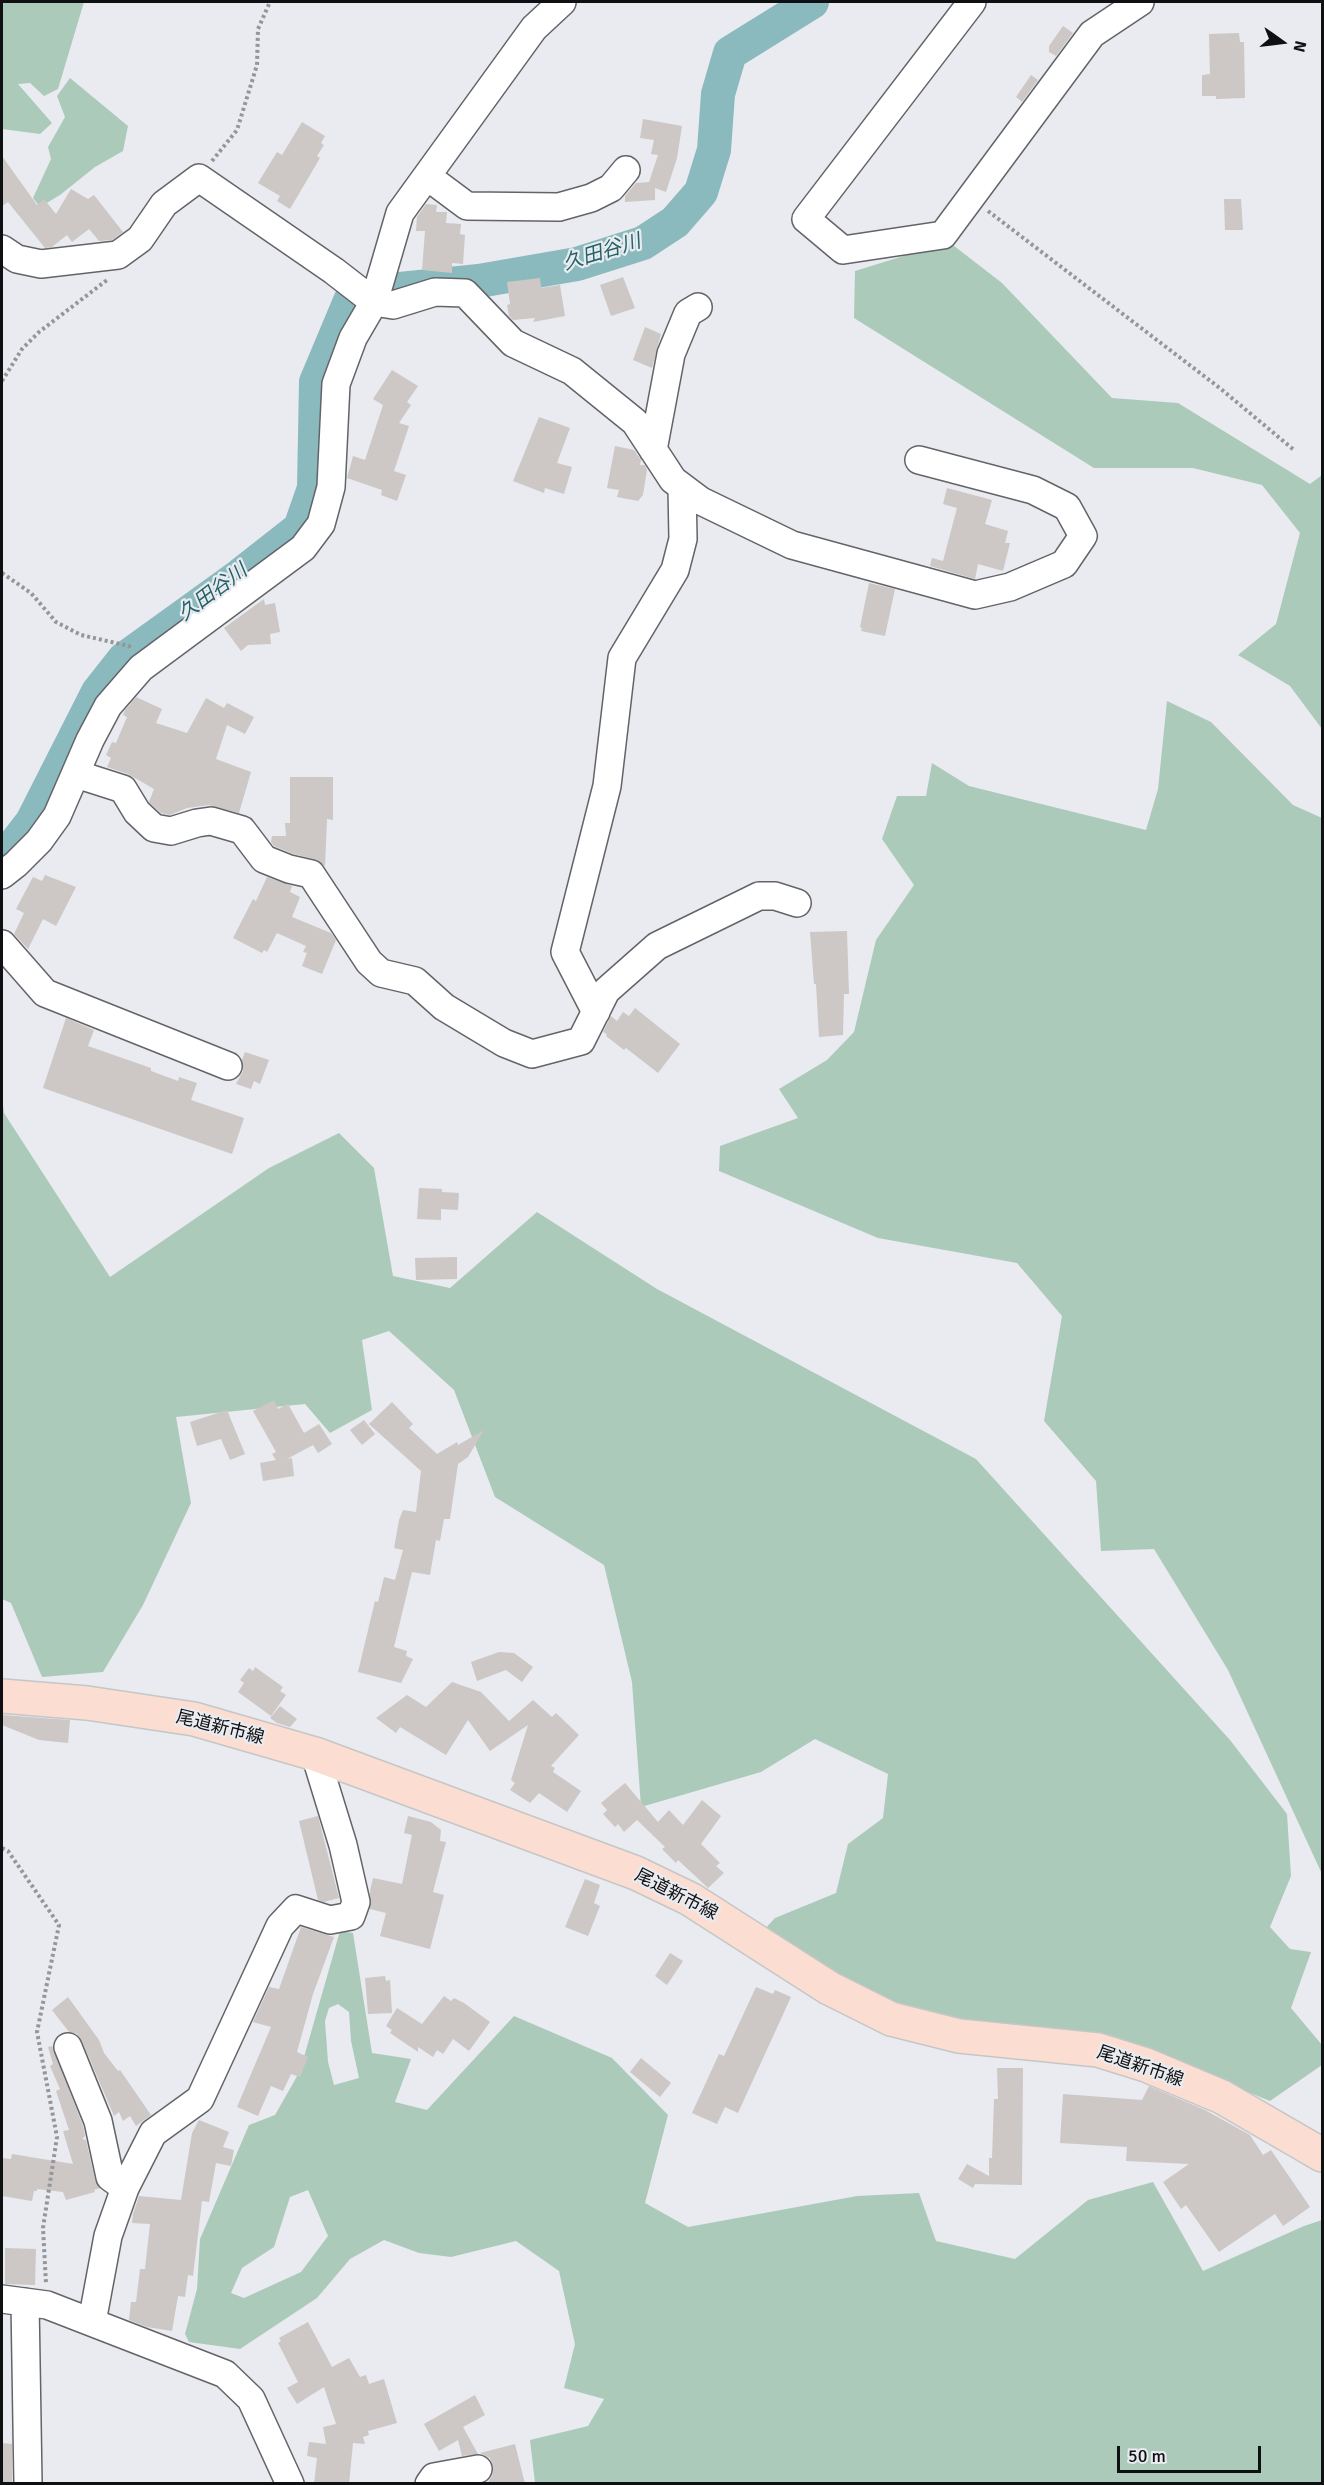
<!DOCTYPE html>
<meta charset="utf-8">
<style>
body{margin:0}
#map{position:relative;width:1324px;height:2485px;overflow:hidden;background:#e9ebf0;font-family:Signika,sans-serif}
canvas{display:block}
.frame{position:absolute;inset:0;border:3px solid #0f1011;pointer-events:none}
.north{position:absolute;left:1252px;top:12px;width:60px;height:60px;-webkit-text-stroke:4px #e9ebf0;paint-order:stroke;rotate:104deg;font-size:16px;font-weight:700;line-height:24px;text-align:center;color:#0f1011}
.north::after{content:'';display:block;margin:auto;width:21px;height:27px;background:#0f1011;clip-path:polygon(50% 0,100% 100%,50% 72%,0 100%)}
.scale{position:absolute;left:1117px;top:2446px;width:144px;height:27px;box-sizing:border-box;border:3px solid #0f1011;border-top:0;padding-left:8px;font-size:18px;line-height:21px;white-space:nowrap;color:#0f1011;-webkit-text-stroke:4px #e9ebf0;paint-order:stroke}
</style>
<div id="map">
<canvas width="1324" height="2485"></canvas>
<div class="frame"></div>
<div class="north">N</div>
<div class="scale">50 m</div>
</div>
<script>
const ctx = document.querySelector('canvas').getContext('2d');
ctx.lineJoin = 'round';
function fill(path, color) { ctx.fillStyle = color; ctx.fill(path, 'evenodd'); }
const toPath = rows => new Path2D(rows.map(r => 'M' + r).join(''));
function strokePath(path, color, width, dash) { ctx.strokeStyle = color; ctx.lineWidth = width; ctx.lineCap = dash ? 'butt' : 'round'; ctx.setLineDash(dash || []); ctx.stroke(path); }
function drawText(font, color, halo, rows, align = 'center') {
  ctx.font = font + ' Signika,"Noto Sans JP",sans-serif'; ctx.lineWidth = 4.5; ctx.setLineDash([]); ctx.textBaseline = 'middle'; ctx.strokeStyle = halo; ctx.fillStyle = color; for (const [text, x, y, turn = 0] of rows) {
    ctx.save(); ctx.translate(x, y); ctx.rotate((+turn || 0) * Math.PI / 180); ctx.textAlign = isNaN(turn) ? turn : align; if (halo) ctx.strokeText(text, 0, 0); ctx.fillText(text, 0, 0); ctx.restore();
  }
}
const green = toPath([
 [2,2,84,2,58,89,44,96,30,83,18,84,52,123,40,134,2,129],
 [70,78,128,126,123,151,95,167,60,195,40,207,33,198,51,159,48,147,65,117,57,96],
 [949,242,1002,283,1112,398,1178,403,1310,484,1322,475,1322,729,1290,686,1238,655,1276,624,1300,533,1262,485,1193,468,1094,468,854,318,855,271],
 [1167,701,1211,722,1293,805,1322,818,1322,1874,1228,1670,1154,1549,1101,1551,1096,1481,1044,1421,1062,1316,1017,1263,878,1238,719,1171,720,1146,798,1118,779,1089,827,1060,854,1032,876,940,914,885,882,839,897,796,926,796,932,763,969,786,1146,830,1158,789],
 [2,1097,4,1113,110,1277,269,1168,339,1133,374,1168,393,1276,450,1288,537,1212,657,1289,976,1459,1230,1740,1287,1814,1291,1876,1270,1927,1290,1949,1311,1952,1291,2008,1322,2045,1322,2065,1270,2101,1133,2045,937,2015,846,1986,763,1931,775,1918,836,1893,848,1844,883,1818,888,1774,815,1739,761,1772,641,1807,632,1682,604,1565,495,1497,454,1390,389,1331,362,1340,372,1410,330,1433,305,1404,176,1417,191,1503,143,1605,103,1672,42,1677,11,1603,2,1599],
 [340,1931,353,1933,372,2053,411,2059,395,2102,427,2110,514,2016,612,2058,668,2115,645,2203,688,2227,857,2196,919,2193,936,2241,1015,2259,1088,2200,1153,2182,1203,2271,1304,2226,1322,2220,1322,2483,535,2483,530,2440,588,2426,604,2399,564,2388,575,2344,559,2271,516,2241,451,2257,419,2253,384,2240,350,2259,317,2298,240,2349,189,2342,185,2334,197,2289,200,2239,249,2125,275,2115,300,2071],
 [338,2004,349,2012,351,2041,359,2078,334,2085,328,2062,325,2021,329,2008],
 [308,2190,328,2236,301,2272,244,2298,231,2293,242,2268,274,2247,290,2197]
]);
const river = toPath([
 [390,290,479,281,577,264,643,243,675,222,701,192,714,150,718,94,730,53,812,2],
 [2,856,11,849,32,822,98,692,124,659,235,579,300,528,314,488,316,382,350,301]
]);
const building = toPath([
 [1063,26,1073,33,1056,56,1049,52,1049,46],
 [1239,33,1240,42,1244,42,1245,98,1216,99,1216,96,1202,96,1202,75,1210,74,1209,34],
 [1031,75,1038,80,1022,102,1016,97],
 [643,119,682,126,677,158,666,192,655,188,655,200,625,202,625,196,636,183,649,182,658,155,651,154,654,140,640,138],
 [302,122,325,136,321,143,324,145,317,156,320,158,290,209,277,201,280,196,258,183,277,152,282,155],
 [2,156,37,205,44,199,56,214,71,189,88,199,94,195,123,232,112,240,99,241,89,229,72,242,67,235,52,247,45,248,8,202,2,206],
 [1224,199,1241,199,1243,230,1225,230],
 [426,204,437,205,436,212,447,212,446,223,461,224,460,234,465,235,463,264,452,263,452,273,422,270,425,231,416,231,417,217],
 [623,277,635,308,611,316,600,285],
 [540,278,541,288,560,285,565,316,533,322,535,318,513,320,509,316,507,305,510,304,507,282],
 [645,327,661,334,652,368,633,360],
 [392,370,418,386,407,402,411,405,399,423,409,426,394,471,406,475,397,501,381,495,382,490,347,478,353,456,365,460,383,405,373,399],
 [539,417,570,428,557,463,572,467,564,494,545,488,544,493,513,481],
 [615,446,634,450,641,460,640,465,645,465,647,470,643,495,638,501,617,497,619,490,607,488],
 [947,488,992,500,985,524,1008,531,1005,543,1010,543,1003,571,978,564,975,579,930,566,932,558,943,561,957,508,943,504],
 [869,583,895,589,885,636,861,631,862,628,860,627],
 [264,599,265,605,275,603,280,632,270,634,271,644,248,645,241,651,224,628],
 [136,697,162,709,156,723,187,733,206,698,224,708,227,703,254,717,245,734,227,725,216,759,251,772,239,813,209,805,187,808,170,815,161,813,149,802,154,789,128,774,107,767,111,758,106,755,112,742,116,743,127,717,123,715,125,710],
 [290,777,333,777,333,820,327,819,325,866,314,859,294,854,274,846,271,842,272,836,286,836,285,823,290,823],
 [45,875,76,887,56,926,43,919,28,949,14,934,24,913,16,909,33,877,42,881],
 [267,877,292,886,290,892,300,897,292,917,331,933,336,940,322,974,302,966,307,953,303,952,306,946,277,933,267,952,264,950,262,953,233,938,253,899,256,901],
 [847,931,849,994,844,994,843,1035,819,1037,816,984,814,984,810,932],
 [635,1008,680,1044,658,1073,626,1048,624,1050,606,1036,607,1034,603,1032,611,1016,617,1021,623,1012,629,1016],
 [66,1018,94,1030,88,1046,151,1068,151,1071,178,1081,179,1077,197,1083,191,1100,244,1118,232,1154,43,1088],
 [245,1052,269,1060,260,1084,254,1081,251,1089,236,1084,243,1071,242,1060],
 [419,1188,442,1189,442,1192,459,1193,458,1210,441,1209,441,1220,417,1219],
 [457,1257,457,1279,416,1280,415,1258],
 [274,1400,278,1409,288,1404,304,1433,319,1424,332,1444,318,1453,313,1445,287,1459,292,1458,294,1476,263,1481,260,1463,276,1460,272,1454,276,1452,253,1411],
 [392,1402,413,1424,409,1428,437,1454,457,1442,458,1445,484,1430,468,1457,458,1464,450,1519,444,1519,440,1541,436,1540,430,1575,412,1572,394,1647,407,1651,406,1656,413,1659,401,1683,358,1672,375,1601,378,1602,384,1577,395,1580,403,1550,394,1548,399,1520,403,1510,416,1512,421,1471,369,1424],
 [227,1410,245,1454,230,1460,221,1439,197,1446,190,1422],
 [364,1420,375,1434,362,1445,350,1430],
 [499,1652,514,1653,533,1667,522,1682,506,1670,477,1681,471,1662],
 [255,1667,283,1687,280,1691,286,1695,271,1716,238,1692,244,1683,240,1680,249,1668,253,1671],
 [452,1682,481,1692,509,1721,533,1700,552,1717,556,1713,579,1735,551,1766,555,1768,553,1772,581,1791,567,1812,539,1793,530,1803,510,1790,515,1783,511,1780,528,1725,490,1751,468,1720,446,1755,400,1727,396,1733,376,1718,407,1695,426,1707],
 [280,1706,297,1719,290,1727,277,1723,270,1718],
 [2,1715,70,1720,68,1743,39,1740,2,1725],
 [625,1783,658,1822,669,1810,683,1825,702,1800,721,1816,701,1844,720,1863,716,1866,724,1873,708,1888,678,1860,676,1863,662,1849,665,1847,637,1820,624,1832,618,1824,615,1827,603,1814,607,1810,601,1803],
 [318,1816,339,1898,324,1902,318,1900,299,1821],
 [408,1816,431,1822,441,1830,440,1841,446,1842,433,1892,444,1895,430,1949,380,1936,386,1913,370,1909,370,1891,373,1878,402,1884,412,1835,404,1833],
 [585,1879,600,1885,594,1903,600,1906,588,1936,565,1927],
 [301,1927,334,1937,313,1994,297,2052,308,2057,300,2077,291,2074,283,2091,271,2086,258,2116,237,2107,271,2027,253,2022,269,1987,279,1989],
 [670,1953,683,1961,667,1985,655,1976],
 [385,1976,386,1981,390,1980,392,2013,368,2014,365,1978],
 [756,1987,773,1994,775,1990,791,1997,738,2113,725,2107,717,2124,692,2113,719,2054,724,2056],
 [444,1996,451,2001,454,1998,464,2003,490,2022,469,2051,453,2039,443,2054,437,2050,433,2057,418,2047,418,2052,390,2033,392,2030,386,2026,397,2008,422,2024],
 [68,1997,99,2040,104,2053,118,2071,120,2070,151,2115,136,2126,130,2116,123,2121,119,2112,114,2116,82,2041,77,2034,69,2032,52,2010],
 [52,2046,83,2126,85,2136,82,2139,86,2140,95,2180,100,2188,94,2190,95,2192,66,2200,63,2192,37,2189,37,2191,34,2191,32,2201,2,2196,2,2158,11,2159,12,2154,73,2164,63,2131,69,2130,56,2091,60,2089,50,2066,53,2064,48,2047],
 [641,2058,671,2083,660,2097,630,2072],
 [997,2068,1023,2068,1022,2185,975,2184,973,2188,958,2179,967,2164,989,2176,989,2158,992,2158,994,2099,998,2099],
 [1149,2086,1205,2110,1250,2135,1263,2155,1271,2150,1310,2207,1283,2226,1275,2214,1219,2252,1186,2205,1181,2209,1163,2182,1189,2164,1126,2161,1127,2147,1060,2143,1063,2094,1142,2100],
 [199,2120,229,2132,223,2147,234,2150,231,2166,216,2163,209,2202,202,2201,193,2276,188,2275,185,2297,178,2296,172,2331,147,2327,129,2320,131,2302,136,2302,140,2269,145,2269,150,2224,132,2223,133,2214,139,2196,181,2200,192,2133],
 [5,2248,36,2249,35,2285,5,2284],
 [308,2322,332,2367,349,2358,360,2377,366,2375,369,2384,384,2379,397,2423,368,2431,369,2435,363,2437,365,2444,353,2443,349,2484,314,2484,317,2458,307,2456,309,2442,326,2444,323,2427,336,2424,324,2387,297,2404,287,2388,298,2382,278,2343,281,2341,279,2338],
 [475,2395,485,2415,463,2427,478,2454,462,2456,458,2440,439,2451,424,2424],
 [2,2443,12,2444,12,2484,2,2484],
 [515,2444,525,2484,487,2484,493,2474,493,2466,490,2458,480,2453]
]);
const path = toPath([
 [212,161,237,130,257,65,258,29,270,2],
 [988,211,1221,389,1294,450],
 [2,381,22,349,39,332,107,280],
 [2,573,31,593,56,622,81,635,129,646,131,650],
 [2,1848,8,1851,59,1925,37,2032,57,2137,43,2228,46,2284]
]);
const minor = toPath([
 [972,2,806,219,843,250,943,235,1092,34,1140,2],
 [428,177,467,206,559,207,591,198,611,188,626,170],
 [2,249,17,259,41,264,118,255,140,239,164,204,199,178,334,271,374,302,393,305,435,292,465,293,513,343,572,371,635,422,673,480,701,501,792,545,975,595,1010,587,1064,564,1083,536,1067,507,1033,490,919,460],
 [653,450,671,354,688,313,698,307],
 [76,774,123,789,137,812,154,828,171,831,197,823,211,821,242,830,264,859,289,869,311,874,369,962,381,973,415,981,444,1007,504,1043,532,1054,581,1041,606,991,657,946,759,896,775,896,797,903],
 [2,875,16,864,39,841,57,816,90,740,108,706,141,668,303,548,321,524,331,487,336,384,353,338,374,302,400,213,534,28,562,2],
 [2,944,45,993,228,1066],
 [596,1012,565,952,607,786,622,658,675,570,683,539,682,487],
 [68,2047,98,2121,110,2177,125,2188],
 [2,2299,47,2305,225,2374,251,2399,290,2484],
 [25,2302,28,2484],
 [92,2322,108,2236,125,2188,153,2133,200,2099,280,1926,296,1909,330,1920,351,1916,356,1902,343,1845,315,1754],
 [429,2484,434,2477,478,2469]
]);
const major = toPath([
 [2,1696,87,1703,194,1719,315,1754,636,1873,690,1899,829,1988,891,2019,959,2036,1098,2050,1146,2065,1222,2097,1322,2155]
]);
const streetNames = [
 ["尾道新市線",220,1728,14],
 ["尾道新市線",676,1895,27],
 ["尾道新市線",1140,2067,19]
];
const waterNames = [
 ["久田谷川",602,253,-17],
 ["久田谷川",213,593,-37]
];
fill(green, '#accaba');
strokePath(river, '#8ababe', 34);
fill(building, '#cdc7c6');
strokePath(minor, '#626468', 30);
strokePath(major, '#c5c6c6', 36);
strokePath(path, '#95969a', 4, [3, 3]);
strokePath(minor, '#fff', 27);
strokePath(major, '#fbded1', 33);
drawText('18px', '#0f1011', '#e9ebf0', streetNames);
drawText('italic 20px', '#226367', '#e9ebf0', waterNames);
</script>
